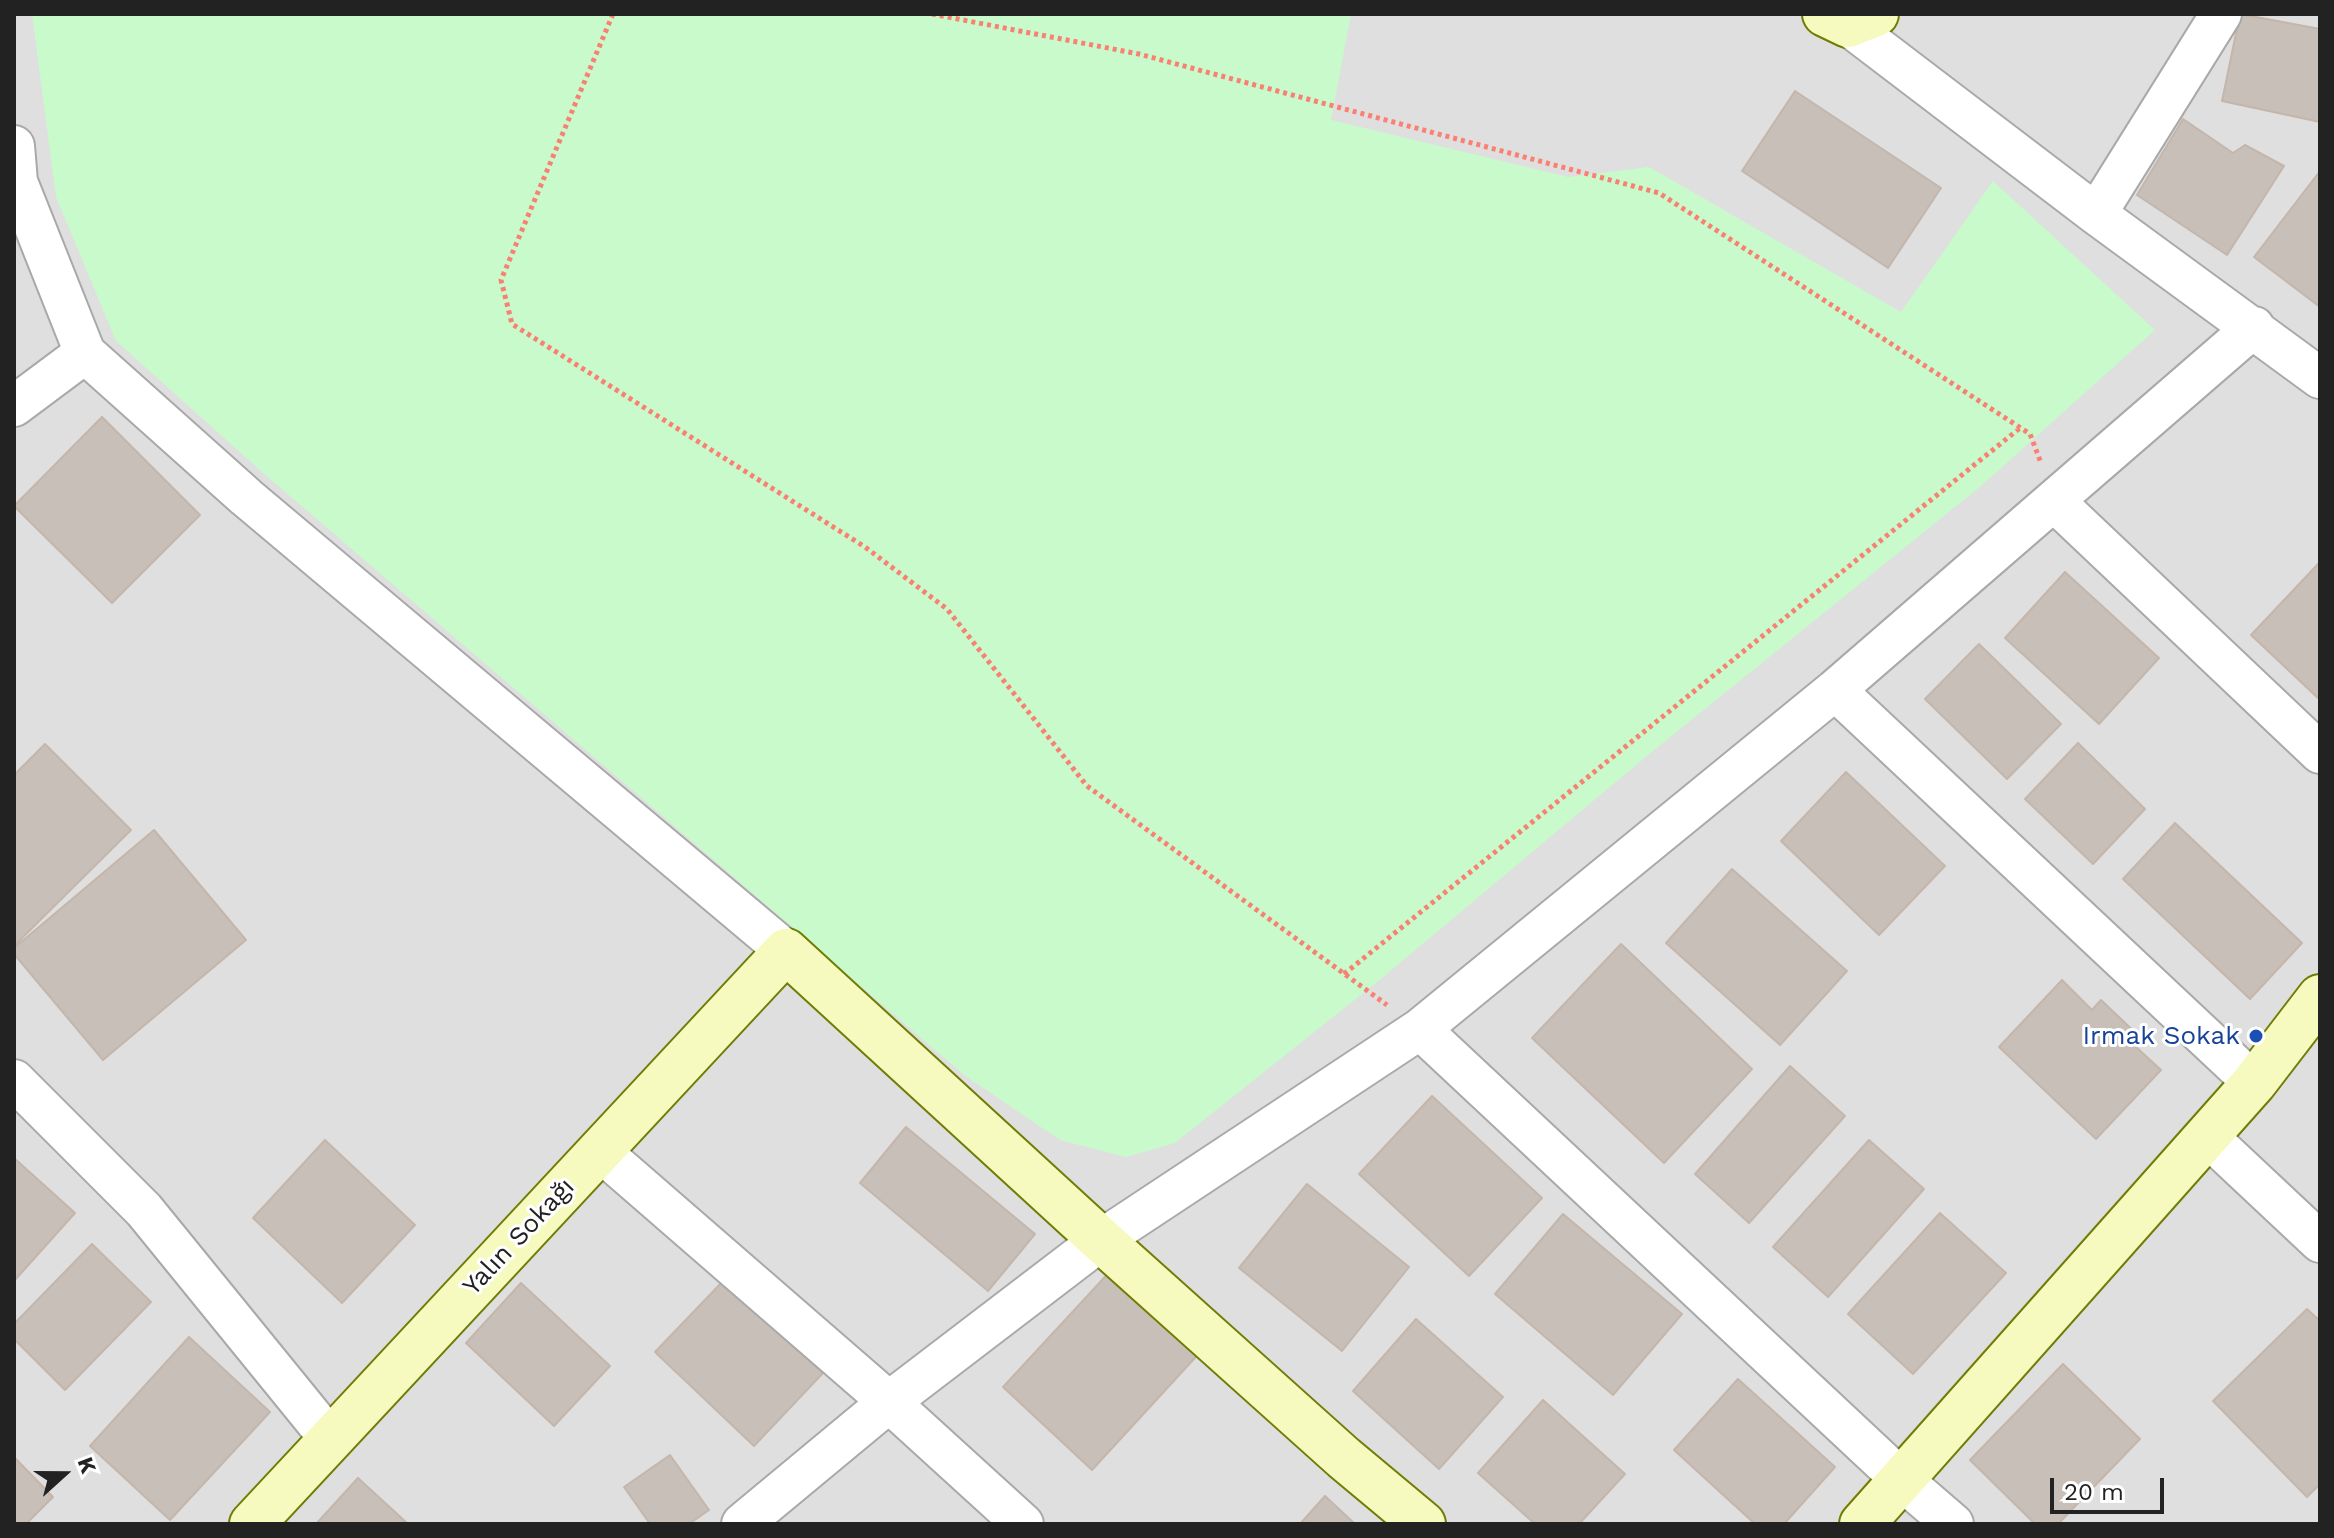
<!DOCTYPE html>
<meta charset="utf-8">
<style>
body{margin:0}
#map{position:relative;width:2334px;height:1538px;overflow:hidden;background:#f2efe9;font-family:"Work Sans",sans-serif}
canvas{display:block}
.frame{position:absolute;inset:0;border:16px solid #222;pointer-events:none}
.north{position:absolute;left:24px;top:1434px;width:80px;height:80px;-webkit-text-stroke:6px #fff;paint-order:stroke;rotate:69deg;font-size:22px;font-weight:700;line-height:32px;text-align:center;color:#222}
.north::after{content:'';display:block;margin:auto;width:28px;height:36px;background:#222;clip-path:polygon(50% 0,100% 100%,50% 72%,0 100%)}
.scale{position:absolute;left:2050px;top:1478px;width:114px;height:36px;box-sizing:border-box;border:4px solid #222;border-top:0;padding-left:10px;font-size:24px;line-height:28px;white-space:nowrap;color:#222;-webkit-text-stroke:6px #fff;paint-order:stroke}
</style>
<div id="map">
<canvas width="2334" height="1538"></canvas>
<div class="frame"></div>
<div class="north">K</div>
<div class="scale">20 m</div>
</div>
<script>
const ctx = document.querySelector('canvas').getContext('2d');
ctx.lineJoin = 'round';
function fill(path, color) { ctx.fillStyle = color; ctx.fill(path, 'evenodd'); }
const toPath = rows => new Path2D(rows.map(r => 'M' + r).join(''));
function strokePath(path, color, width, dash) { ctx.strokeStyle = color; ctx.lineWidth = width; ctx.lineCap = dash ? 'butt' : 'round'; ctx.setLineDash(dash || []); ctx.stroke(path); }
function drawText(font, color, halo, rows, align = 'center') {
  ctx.font = font + ' "Work Sans",sans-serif'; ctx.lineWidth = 6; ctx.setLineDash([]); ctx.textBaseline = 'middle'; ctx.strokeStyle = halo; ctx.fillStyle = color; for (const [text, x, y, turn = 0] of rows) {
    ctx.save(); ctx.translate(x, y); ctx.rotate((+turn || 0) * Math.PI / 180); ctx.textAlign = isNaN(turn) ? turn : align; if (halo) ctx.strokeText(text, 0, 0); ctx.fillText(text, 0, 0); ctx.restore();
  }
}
const residential = toPath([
 [14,14,2320,14,2320,1524,14,1524]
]);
const park = toPath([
 [32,14,1351,14,1331,120,1568,177,1649,167,1901,312,1993,181,2155,330,1981,486,1648,755,1382,978,1175,1143,1126,1157,1060,1140,964,1075,262,472,116,341,56,197]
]);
const building = toPath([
 [2240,14,2320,29,2320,122,2222,101,2240,14],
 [1795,91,1941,188,1888,268,1742,171,1795,91],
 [2183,119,2233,153,2245,145,2284,166,2227,255,2137,195,2183,119],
 [2320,171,2320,307,2254,257,2320,171],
 [102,417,200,515,112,603,14,506,102,417],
 [2318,564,2320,567,2320,700,2251,635,2318,564],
 [2065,572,2159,658,2099,724,2005,638,2065,572],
 [1979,644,2061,724,2007,779,1925,699,1979,644],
 [2078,743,2145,809,2093,864,2025,799,2078,743],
 [45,744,131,830,14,946,14,775,45,744],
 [1846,772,1945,866,1879,935,1781,841,1846,772],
 [2175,823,2302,943,2250,999,2123,879,2175,823],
 [154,830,246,940,103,1060,14,954,14,948,154,830],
 [1732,869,1847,971,1780,1045,1666,943,1732,869],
 [1621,944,1752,1069,1664,1163,1532,1038,1621,944],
 [2062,980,2092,1010,2101,1000,2142,1039,2135,1046,2161,1070,2096,1139,1999,1047,2062,980],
 [1790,1066,1845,1116,1749,1223,1695,1174,1790,1066],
 [1432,1096,1542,1198,1469,1276,1359,1174,1432,1096],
 [906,1127,1035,1234,988,1291,860,1183,906,1127],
 [325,1140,415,1225,342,1303,253,1218,325,1140],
 [1869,1140,1924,1189,1828,1297,1773,1247,1869,1140],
 [14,1158,75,1213,14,1281,14,1158],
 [1307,1184,1409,1267,1342,1351,1239,1268,1307,1184],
 [1940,1213,2006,1273,1913,1374,1848,1314,1940,1213],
 [1563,1214,1682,1314,1613,1395,1495,1294,1563,1214],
 [92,1244,151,1302,65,1390,14,1339,14,1324,92,1244],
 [1115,1266,1204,1348,1092,1470,1003,1387,1115,1266],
 [725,1279,823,1373,754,1446,655,1352,725,1279],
 [521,1283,610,1366,554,1426,466,1343,521,1283],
 [2307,1309,2320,1321,2320,1484,2307,1497,2213,1401,2307,1309],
 [1416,1319,1503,1397,1439,1469,1353,1391,1416,1319],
 [189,1337,270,1412,170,1520,90,1446,189,1337],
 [2063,1364,2140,1439,2058,1524,2035,1524,1970,1460,2063,1364],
 [1738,1379,1835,1467,1784,1524,1755,1524,1674,1450,1738,1379],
 [1543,1400,1625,1474,1579,1524,1535,1524,1478,1473,1543,1400],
 [670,1455,709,1510,689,1524,650,1524,624,1487,670,1455],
 [14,1457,53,1497,26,1524,14,1524,14,1457],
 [358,1478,408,1524,316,1524,358,1478],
 [1325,1496,1355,1524,1300,1524,1325,1496]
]);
const path = toPath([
 [613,14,501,280,512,324,865,547,947,609,1087,786,1387,1005],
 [932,14,1139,54,1659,193,2030,434,2041,463],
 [1344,974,2020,428]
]);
const street = toPath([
 [1848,25,2096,214,2320,378],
 [14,146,17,182,85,353,246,497,786,951],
 [2096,214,2221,14],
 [14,406,85,353],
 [2055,502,2320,753],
 [1835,690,2254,1083],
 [1420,1029,1902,1480,1953,1524],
 [14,1080,144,1210,331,1440],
 [2207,1136,2320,1242],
 [600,1151,889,1402,1023,1524],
 [742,1524,889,1402,1101,1240,1420,1029,1835,690,2254,327]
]);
const secondary = toPath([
 [1825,14,1848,25,1876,14],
 [252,1524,786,951,1101,1240,1344,1458,1423,1524],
 [1862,1524,2254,1083,2320,997]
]);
const markers = [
 [2256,1036,8,"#1a4fb4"]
];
const transitNames = [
 ["Irmak Sokak",2240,1036]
];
const streetNames = [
 ["Yalın Sokağı",519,1237,-47]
];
fill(residential, '#e0dfdf');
fill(park, '#c8facc');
fill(building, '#c7bfb8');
strokePath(building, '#c4b6ab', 2);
strokePath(street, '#a9a9a9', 44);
strokePath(secondary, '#707d05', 48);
strokePath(path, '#fa8072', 5, [4, 4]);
strokePath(street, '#fff', 40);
strokePath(secondary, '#f7fabf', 44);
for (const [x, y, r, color] of markers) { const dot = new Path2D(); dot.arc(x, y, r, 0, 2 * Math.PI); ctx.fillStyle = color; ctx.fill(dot); strokePath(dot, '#fff', 3); }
drawText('26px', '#164399', '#fff', transitNames, 'right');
drawText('26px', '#222', '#fff', streetNames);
</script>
